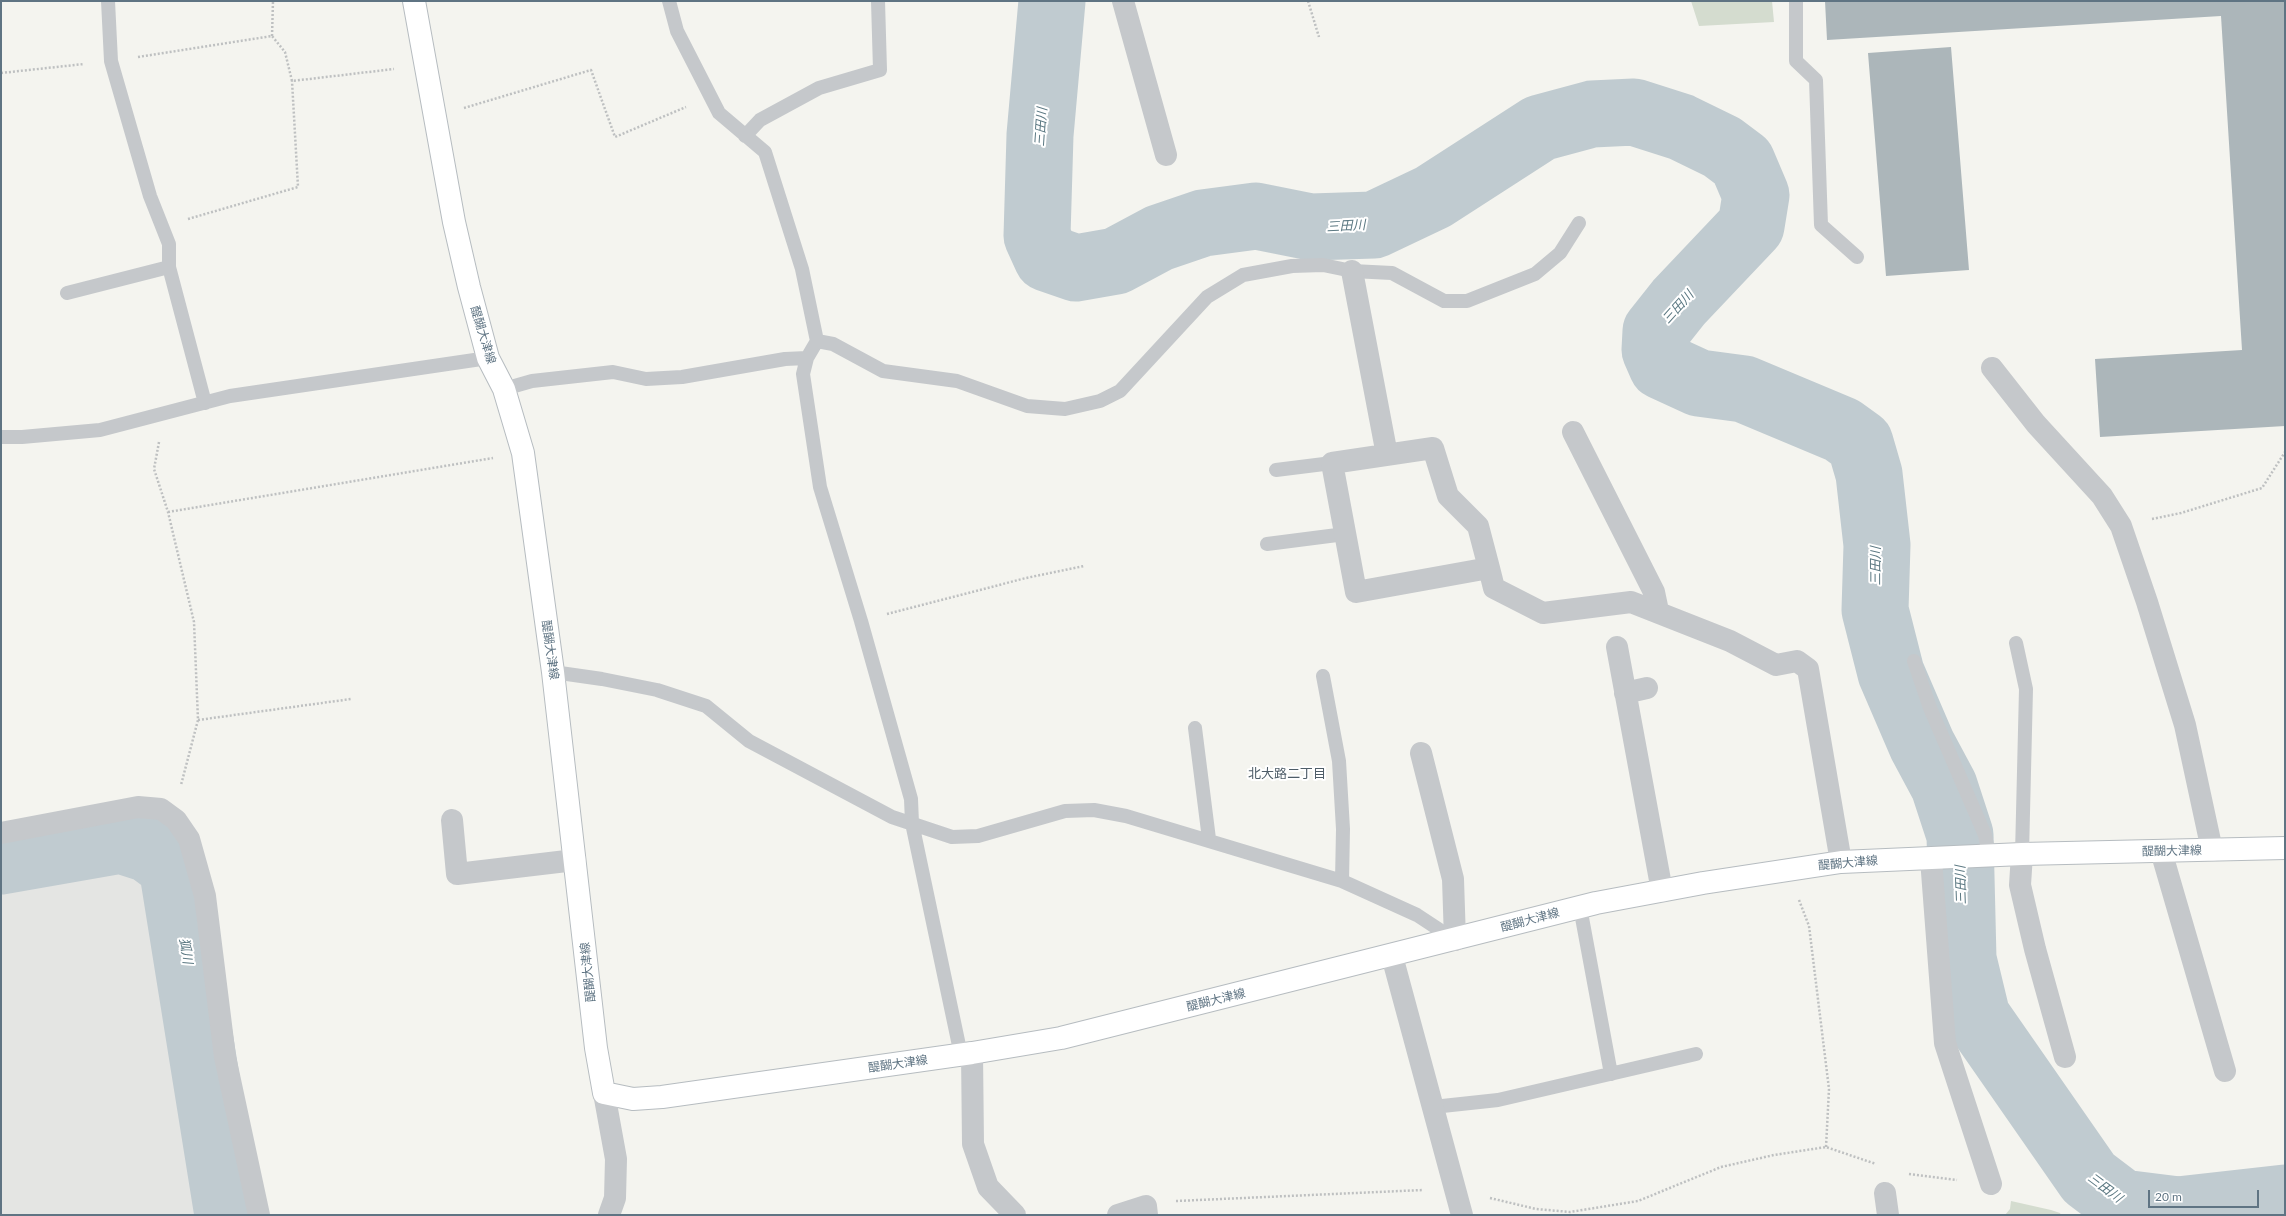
<!DOCTYPE html>
<meta charset="utf-8">
<style>
body{margin:0}
#map{position:relative;width:2286px;height:1216px;overflow:hidden;background:#f4f4ef;font-family:Lato,sans-serif}
canvas{display:block}
.frame{position:absolute;inset:0;border:2px solid #5f7483;pointer-events:none}
.scale{position:absolute;left:2148px;top:1190px;width:111px;height:18px;box-sizing:border-box;border:2px solid #5f7483;border-top:0;padding-left:5px;font-size:12px;line-height:14px;white-space:nowrap;color:#5f7483;-webkit-text-stroke:3px #fff;paint-order:stroke}
</style>
<div id="map">
<canvas width="2286" height="1216"></canvas>
<div class="frame"></div>
<div class="scale">20 m</div>
</div>
<script>
const ctx = document.querySelector('canvas').getContext('2d');
ctx.lineJoin = 'round';
function fill(path, color) { ctx.fillStyle = color; ctx.fill(path, 'evenodd'); }
const toPath = rows => new Path2D(rows.map(r => 'M' + r).join(''));
function strokePath(path, color, width, dash) { ctx.strokeStyle = color; ctx.lineWidth = width; ctx.lineCap = dash ? 'butt' : 'round'; ctx.setLineDash(dash || []); ctx.stroke(path); }
function drawText(font, color, halo, rows, align = 'center') {
  ctx.font = font + ' Lato,"Noto Sans JP",sans-serif'; ctx.lineWidth = 4; ctx.setLineDash([]); ctx.textBaseline = 'middle'; ctx.strokeStyle = halo; ctx.fillStyle = color; for (const [text, x, y, turn = 0] of rows) {
    ctx.save(); ctx.translate(x, y); ctx.rotate((+turn || 0) * Math.PI / 180); ctx.textAlign = isNaN(turn) ? turn : align; if (halo) ctx.strokeText(text, 0, 0); ctx.fillText(text, 0, 0); ctx.restore();
  }
}
const built = toPath([
 [127,848,162,870,217,1215,1,1215,1,874]
]);
const green = toPath([
 [1691,1,1772,1,1774,22,1699,26],
 [2011,1201,2051,1210,2060,1213,2061,1215,2005,1215,2010,1209]
]);
const river = toPath([
 [1052,1,1040,135,1037,236,1047,258,1076,268,1116,261,1159,238,1203,223,1256,216,1311,227,1374,225,1433,197,1540,128,1592,114,1634,112,1681,127,1722,147,1742,162,1756,195,1751,226,1679,302,1656,331,1655,350,1662,366,1699,383,1744,389,1842,430,1860,443,1869,474,1877,545,1875,610,1891,673,1922,745,1944,786,1960,835,1963,959,1977,1017,2089,1178,2122,1203,2178,1210,2285,1198],
 [1,861,121,840,149,849,172,866,228,1215]
]);
const building = toPath([
 [1825,1,2285,1,2285,426,2100,437,2095,359,2242,350,2221,16,1827,40],
 [1951,47,1969,270,1886,276,1868,53]
]);
const path = toPath([
 [1308,1,1319,37],
 [272,36,273,1],
 [138,57,272,36,285,52,292,81,394,69],
 [1,73,84,64],
 [464,108,591,70,615,137,686,107],
 [188,219,298,187,292,81],
 [159,442,154,469,168,512,194,622,198,720,181,785],
 [168,512,493,458],
 [2152,519,2181,513,2262,488,2285,452],
 [887,614,1026,578,1084,566],
 [198,720,351,699],
 [1799,900,1809,926,1829,1089,1826,1147],
 [1909,1174,1957,1180],
 [1490,1198,1536,1209,1570,1212,1638,1201,1721,1167,1774,1155,1826,1147,1876,1164],
 [1176,1201,1423,1190]
]);
const service = toPath([
 [108,1,111,61,150,196,169,244,169,267],
 [669,1,677,31,719,113,765,152,802,269,817,341,807,358,803,374,820,487,861,621,911,799,912,823,961,1055],
 [1796,1,1796,61,1816,80,1821,225,1857,257],
 [745,136,760,120,819,88,880,70,878,1],
 [67,293,169,267,205,403],
 [817,341,833,344,883,371,957,381,1027,406,1065,409,1100,401,1120,391,1207,297,1243,275,1292,266,1323,265,1352,271,1392,273,1444,301,1467,301,1535,274,1560,253,1579,223],
 [504,389,532,381,613,372,646,379,682,377,785,359,807,358],
 [1,437,22,437,100,430,230,396,488,358],
 [1276,470,1332,463],
 [1267,544,1345,534],
 [2016,643,2026,689,2022,854],
 [1914,661,1930,708,1985,835,1989,856],
 [553,672,602,679,657,690,706,706,749,741,892,817,952,837,978,836,1065,811,1094,810,1126,816,1342,881,1417,915,1455,940],
 [1323,676,1339,761,1343,829,1342,881],
 [1195,728,1209,839],
 [1580,907,1611,1074],
 [1433,1107,1498,1100,1696,1054]
]);
const minor = toPath([
 [1123,1,1166,155],
 [1352,271,1387,455],
 [1992,368,2036,424,2102,496,2121,526,2147,602,2185,725,2212,850],
 [1573,432,1654,592,1658,611],
 [1489,568,1356,592,1332,463,1433,448,1448,496,1478,526,1489,568,1494,588,1543,613,1631,602,1730,641,1776,665,1797,661,1808,669,1841,862],
 [1617,647,1662,891],
 [1625,693,1647,688],
 [1421,753,1453,879,1455,940],
 [452,820,457,874,575,860],
 [1,833,138,807,161,809,176,820,189,839,205,896,225,1057,259,1215],
 [2161,851,2225,1071],
 [2022,854,2020,885,2035,949,2065,1057],
 [1931,859,1945,1043,1991,1184],
 [1392,956,1462,1215],
 [972,1053,973,1144,988,1187,1015,1215],
 [604,1093,616,1159,615,1198,609,1215],
 [1885,1193,1888,1215],
 [1118,1215,1146,1206,1147,1215]
]);
const secondary = toPath([
 [414,1,454,222,469,287,488,358,504,389,523,453,553,672,596,1048,604,1093,633,1099,662,1097,972,1053,1061,1038,1596,903,1703,883,1841,862,2022,854,2285,848]
]);
const streetNames = [
 ["醍醐大津線",483,335,73],
 ["醍醐大津線",550,650,82],
 ["醍醐大津線",2172,851,-1],
 ["醍醐大津線",1848,863,-5],
 ["醍醐大津線",1530,920,-15],
 ["醍醐大津線",588,972,-96],
 ["醍醐大津線",1216,1000,-14],
 ["醍醐大津線",898,1064,-8]
];
const waterNames = [
 ["三田川",1041,127,-86],
 ["三田川",1346,226,-3],
 ["三田川",1678,307,-48],
 ["三田川",1876,566,-90],
 ["三田川",1961,885,-92],
 ["狐川",186,951,81],
 ["三田川",2105,1188,37]
];
const neighbourhoodNames = [
 ["北大路二丁目",1287,774]
];
fill(built, '#e4e5e3');
fill(green, '#d4dccf');
strokePath(river, '#c0cbd0', 67);
fill(building, '#acb6ba');
strokePath(secondary, '#b6bcc0', 24);
strokePath(path, '#bec0c1', 2.5, [2, 2]);
strokePath(service, '#c5c8cb', 14);
strokePath(minor, '#c5c8cb', 22);
strokePath(secondary, '#fff', 22);
drawText('12px', '#5f7483', '#fff', streetNames);
drawText('italic 13px', '#5b7882', '#fff', waterNames);
drawText('13px', '#4e5d68', '#fff', neighbourhoodNames);
</script>
